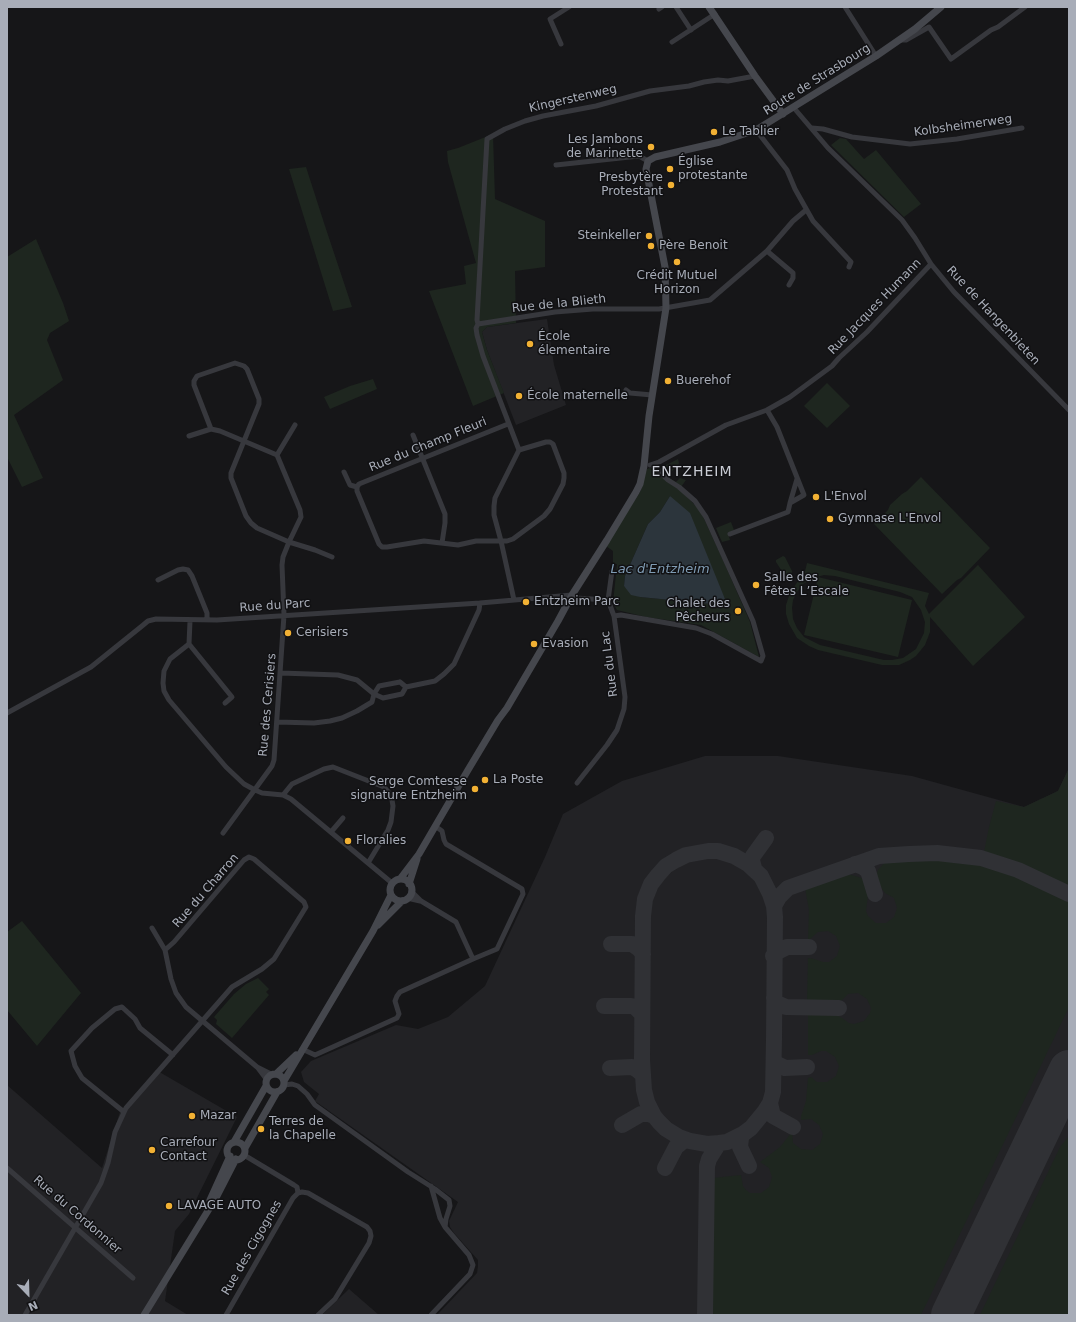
<!DOCTYPE html>
<meta charset="utf-8">
<style>
body{margin:0}
#map{position:relative;width:1076px;height:1322px;overflow:hidden;background:#161618;font-family:"DejaVu Sans",sans-serif}
canvas{display:block}
.frame{position:absolute;inset:0;border:8px solid #a8adb8;pointer-events:none}
.north{position:absolute;left:8px;top:1274px;width:40px;height:40px;-webkit-text-stroke:3px #111113;paint-order:stroke;rotate:157deg;font-size:11px;font-weight:700;line-height:16px;text-align:center;color:#a8adb8}
.north::after{content:'';display:block;margin:auto;width:14px;height:18px;background:#a8adb8;clip-path:polygon(50% 0,100% 100%,50% 72%,0 100%)}
</style>
<div id="map">
<canvas width="1076" height="1322"></canvas>
<div class="frame"></div>
<div class="north">N</div>
</div>
<script>
const ctx = document.querySelector('canvas').getContext('2d');
ctx.lineJoin = 'round';
function fill(path, color) { ctx.fillStyle = color; ctx.fill(path, 'evenodd'); }
const toPath = rows => new Path2D(rows.map(r => 'M' + r).join(''));
function strokePath(path, color, width, dash) { ctx.strokeStyle = color; ctx.lineWidth = width; ctx.lineCap = dash ? 'butt' : 'round'; ctx.setLineDash(dash || []); ctx.stroke(path); }
function drawText(font, color, halo, rows, align = 'center') {
  ctx.font = font + ' "DejaVu Sans",sans-serif'; ctx.lineWidth = 3; ctx.setLineDash([]); ctx.textBaseline = 'middle'; ctx.strokeStyle = halo; ctx.fillStyle = color; for (const [text, x, y, turn = 0] of rows) {
    ctx.save(); ctx.translate(x, y); ctx.rotate((+turn || 0) * Math.PI / 180); ctx.textAlign = isNaN(turn) ? turn : align; if (halo) ctx.strokeText(text, 0, 0); ctx.fillText(text, 0, 0); ctx.restore();
  }
}
const built = toPath([
 [547,319,554,365,566,405,516,425,487,350,482,332,487,327],
 [705,756,778,756,912,776,1024,807,1058,791,1069,768,1069,1315,437,1315,477,1273,478,1266,478,1260,454,1233,450,1227,449,1221,458,1202,315,1101,319,1094,304,1082,301,1072,311,1061,396,1025,418,1029,448,1017,485,986,545,857,563,814,622,781],
 [156,1070,237,1117,189,1214,175,1231,165,1301,188,1315,7,1315,7,1085,102,1168,120,1112],
 [349,1289,379,1315,322,1315]
]);
const green = toPath([
 [493,134,495,199,545,221,545,267,515,271,516,323,487,327,482,332,487,350,504,393,473,406,429,291,466,284,464,266,476,263,448,162,447,151,458,148],
 [840,138,846,139,864,159,876,150,921,204,904,217,831,145],
 [306,167,325,226,352,307,333,311,289,169],
 [36,239,63,303,69,321,50,333,47,340,63,380,14,415,43,478,22,487,7,457,7,257],
 [373,379,377,389,330,409,324,397,350,386],
 [827,383,850,406,827,428,804,406],
 [678,459,679,463,678,466,666,476,676,482,680,478,686,480,681,487,686,496,700,510,723,560,750,622,759,657,701,625,646,617,617,610,613,603,617,564,613,564,613,551,606,546,640,492,647,469,656,466,661,470,660,468],
 [670,496,725,599,710,604,640,597,624,586,625,576,648,524,660,512],
 [921,477,990,548,961,578,957,580,942,594,874,524,888,510,890,505,902,494,907,491],
 [731,522,734,530,728,533,730,540,722,542,716,528],
 [783,556,785,557,792,571,792,573,785,576,776,562,776,560],
 [807,563,929,593,925,606,929,614,978,565,1025,617,973,666,930,617,930,632,925,645,916,656,910,660,899,665,882,665,818,650,809,646,797,638,789,624,786,614,786,605,790,593,798,581,804,576],
 [824,575,835,576,900,592,912,597,921,610,925,622,924,633,916,649,903,658,892,660,884,660,820,645,804,637,797,628,793,619,792,608,793,600,797,592,803,584,813,578],
 [818,577,912,600,898,657,804,635],
 [1069,768,1069,887,1027,867,984,852,989,827,996,801,1024,807,1058,791],
 [926,859,976,864,1019,877,1069,901,1069,1007,921,1315,713,1315,713,1178,741,1175,743,1186,746,1190,750,1193,761,1193,769,1187,772,1177,769,1168,760,1162,780,1147,792,1132,793,1143,801,1149,812,1150,820,1144,823,1134,819,1125,811,1119,801,1120,801,1116,806,1101,808,1078,811,1077,817,1082,827,1082,836,1076,839,1066,835,1057,826,1051,821,1051,812,1055,808,1055,808,1014,834,1014,842,1018,849,1023,854,1024,864,1021,870,1013,871,1008,867,999,858,993,848,994,841,1001,820,1003,807,1001,808,958,814,959,823,962,829,962,837,956,840,946,836,936,828,931,818,932,810,939,808,939,809,910,805,888,843,874,848,874,862,878,865,881,867,885,868,895,866,911,868,916,876,923,886,923,894,917,897,908,894,898,885,893,880,886,876,875,878,870,884,863],
 [22,921,81,993,37,1046,7,1010,7,932],
 [258,978,269,989,266,992,269,995,232,1038,216,1024,217,1020,214,1017,234,994,246,984],
 [1069,1136,1069,1315,980,1315,1060,1147]
]);
const water = toPath([
 [670,496,690,513,725,599,711,604,640,597,631,595,624,586,625,576,648,524,660,512]
]);
const taxiway = toPath([
 [855,864,863,867,868,871,875,894],
 [754,868,752,860,753,856,766,838],
 [774,906,779,897,788,888,879,856,909,854,937,853,981,858,1018,870,1069,894],
 [611,944,632,944,639,949,643,954],
 [773,956,777,952,787,947,809,947],
 [774,998,777,1003,786,1007,839,1008],
 [604,1006,631,1006,635,1007,642,1014],
 [774,1060,777,1064,785,1068,807,1067],
 [610,1068,632,1067,636,1069,643,1075],
 [770,1103,773,1116,793,1127],
 [1043,1124,1050,1116,1057,1110,1069,1104],
 [622,1125,641,1114,649,1114,654,1116],
 [743,1134,741,1138,740,1147,749,1166],
 [665,1168,676,1147,682,1142,687,1140],
 [705,1315,707,1166,709,1159,719,1143,727,1142,743,1134,751,1128,765,1111,770,1103,773,1092,774,1039,775,917,774,906,770,894,761,876,748,864,734,856,718,851,708,851,686,855,676,860,666,866,658,875,651,884,645,899,643,916,642,1060,644,1090,647,1102,654,1116,659,1122,666,1129,679,1137,690,1141,707,1144,719,1143]
]);
const runway = toPath([
 [951,1315,1069,1070]
]);
const street = toPath([
 [676,7,691,30],
 [845,7,876,56],
 [659,9,662,7],
 [901,40,906,40,913,36,929,27,951,59,991,30,998,27,1025,7],
 [672,42,715,14],
 [561,44,550,19,569,7],
 [794,108,828,148,902,220,915,238,931,264,954,292,1069,410],
 [812,128,823,129,852,137,910,144,957,139,1022,128],
 [756,130,787,170,795,189,813,221,851,262,849,267],
 [556,165,639,156,648,161],
 [767,251,793,273,793,278,789,285],
 [478,324,477,320,487,139,505,129,525,121,543,116,596,106,650,91,689,86,704,82,718,80,728,81,755,76],
 [478,324,555,312,593,309,659,309,710,300,767,251,793,221,806,210],
 [478,324,476,328,477,335,483,356,519,450,495,498,494,506,494,515,501,541,514,600],
 [626,390,630,393,652,395],
 [508,424,359,484,357,487,357,491,379,544,382,547,387,547,424,541,458,545,476,541,507,541,513,539,544,516,550,509,563,484,564,478,564,473,553,444,550,442,546,442,519,450],
 [211,429,194,385,194,381,197,376,235,363,244,366,247,369,259,399,259,404,231,473,231,478,246,516,251,523,257,528,289,542,315,550,332,557],
 [413,435,445,514,445,523,442,543],
 [189,436,211,429,220,431,277,455,300,510,301,517,289,542,283,557,282,565,284,615,274,760,272,766,223,833],
 [277,455,295,425],
 [650,465,659,462,726,425,767,410,790,397,832,366,839,358,867,332,931,264],
 [344,472,350,485,357,487],
 [790,503,797,479],
 [730,534,788,512,790,503,804,495,777,427,767,410],
 [158,580,178,570,183,569,188,570,192,576,207,613,207,620],
 [614,616,621,615,696,628,712,634,761,661,763,656,753,621,706,517,695,501,679,487,668,480,652,465],
 [190,621,189,644,170,659,164,671,163,683,164,691,169,700,226,767,244,784,255,790,262,793,283,795,291,799,392,883],
 [189,644,232,697,225,703],
 [400,682,406,687,402,694,383,698,374,694,379,686,400,682],
 [406,687,435,681,444,674,454,664,479,610,480,603],
 [7,713,91,667,142,626,148,621,156,619,217,620,480,603,572,595,575,598,608,600],
 [277,722,314,723,330,721,342,718,357,711,372,702,374,694,357,680,338,675,281,673],
 [577,783,607,745,617,730,624,709,625,697,614,616,608,600,612,571],
 [283,795,292,784,324,769,333,767,384,787,390,794,392,800,393,806,391,822,388,830,368,863],
 [435,826,442,831,444,840,446,844,522,889,523,894,497,949,473,959],
 [331,832,343,818],
 [407,898,420,901],
 [152,928,165,950,171,979,176,993,186,1007,257,1067,273,1075],
 [302,1049,315,1055,397,1018,399,1014,395,1001,397,996,400,992,473,959,456,922,421,901,411,891],
 [258,1068,267,1080],
 [284,1085,292,1084,298,1086,307,1094,315,1105,408,1172,435,1189,449,1200,450,1206,446,1219,445,1227,469,1255,473,1265,470,1274,431,1315],
 [124,1112,82,1078,75,1066,71,1051,92,1028,115,1009,122,1007,135,1019,140,1028,173,1055],
 [244,1155,294,1185,297,1187,298,1193],
 [7,1168,133,1278],
 [431,1186,440,1218,445,1227],
 [25,1315,101,1183,108,1163,115,1132,126,1108,232,987,262,969,274,959,306,907,304,902,254,859,249,857,244,860,174,942,165,950],
 [226,1315,293,1198,298,1193,302,1192,308,1193,367,1227,370,1231,371,1236,369,1243,335,1299,318,1315]
]);
const secondary = toPath([
 [709,7,755,76,783,114],
 [400,879,419,854,468,770,498,720,507,708,558,621,572,595,607,540,636,492,640,484,644,466,649,416,666,308,665,267,646,169,648,161,655,157,720,142,756,130,876,56,915,29,941,7],
 '390 890a11 11 0 1 1 22 0a11 11 0 1 1-22 0Z',
 [409,884,417,859],
 [378,925,402,901],
 '266 1083a9 9 0 1 1 18 0a9 9 0 1 1-18 0Z',
 [276,1074,296,1055],
 [284,1081,373,931,391,895],
 [234,1142,266,1086],
 '227 1151a9 9 0 1 1 18 0a9 9 0 1 1-18 0Z',
 [245,1148,277,1092],
 [210,1200,230,1156],
 [144,1315,217,1196,236,1159]
]);
const markers = [
 [714,132,4,"#f2b134"],
 [651,147,4,"#f2b134"],
 [670,169,4,"#f2b134"],
 [671,185,4,"#f2b134"],
 [649,236,4,"#f2b134"],
 [651,246,4,"#f2b134"],
 [677,262,4,"#f2b134"],
 [530,344,4,"#f2b134"],
 [668,381,4,"#f2b134"],
 [519,396,4,"#f2b134"],
 [816,497,4,"#f2b134"],
 [830,519,4,"#f2b134"],
 [756,585,4,"#f2b134"],
 [526,602,4,"#f2b134"],
 [738,611,4,"#f2b134"],
 [288,633,4,"#f2b134"],
 [534,644,4,"#f2b134"],
 [485,780,4,"#f2b134"],
 [475,789,4,"#f2b134"],
 [348,841,4,"#f2b134"],
 [192,1116,4,"#f2b134"],
 [261,1129,4,"#f2b134"],
 [152,1150,4,"#f2b134"],
 [169,1206,4,"#f2b134"]
];
const streetNames = [
 ["Route de Strasbourg",817,80,-32],
 ["Kingerstenweg",573,99,-13],
 ["Kolbsheimerweg",963,126,-8],
 ["Rue de la Blieth",559,304,-6],
 ["Rue Jacques Humann",875,307,-46],
 ["Rue de Hangenbieten",993,316,47],
 ["Rue du Champ Fleuri",428,445,-22],
 ["Rue du Parc",275,606,-4],
 ["Rue du Lac",610,664,-97],
 ["Rue des Cerisiers",268,705,-85],
 ["Rue du Charron",206,891,-49],
 ["Rue du Cordonnier",77,1215,41],
 ["Rue des Cigognes",252,1248,-60]
];
const poiNames = [
 ["Le Tablier",722,132],
 ["Les Jambons",643,140,"right"],
 ["de Marinette",643,154,"right"],
 ["Église",678,162],
 ["protestante",678,176],
 ["Presbytère",663,178,"right"],
 ["Protestant",663,192,"right"],
 ["Steinkeller",641,236,"right"],
 ["Père Benoit",659,246],
 ["Crédit Mutuel",677,276,"center"],
 ["Horizon",677,290,"center"],
 ["École",538,337],
 ["élementaire",538,351],
 ["Buerehof",676,381],
 ["École maternelle",527,396],
 ["L'Envol",824,497],
 ["Gymnase L'Envol",838,519],
 ["Salle des",764,578],
 ["Fêtes L’Escale",764,592],
 ["Entzheim Parc",534,602],
 ["Chalet des",730,604,"right"],
 ["Pêcheurs",730,618,"right"],
 ["Cerisiers",296,633],
 ["Evasion",542,644],
 ["La Poste",493,780],
 ["Serge Comtesse",467,782,"right"],
 ["signature Entzheim",467,796,"right"],
 ["Floralies",356,841],
 ["Mazar",200,1116],
 ["Terres de",269,1122],
 ["la Chapelle",269,1136],
 ["Carrefour",160,1143],
 ["Contact",160,1157],
 ["LAVAGE AUTO",177,1206]
];
const waterNames = [
 ["Lac d'Entzheim",660,570]
];
const quarterNames = [
 ["ENTZHEIM",692,472]
];
fill(built, '#222225');
fill(green, '#1e261f');
fill(water, '#2c353c');
strokePath(taxiway, '#303135', 16);
strokePath(runway, '#303135', 40);
strokePath(street, '#37383d', 5);
strokePath(secondary, '#45474d', 7);
for (const [x, y, r, color] of markers) { const dot = new Path2D(); dot.arc(x, y, r, 0, 2 * Math.PI); ctx.fillStyle = color; ctx.fill(dot); strokePath(dot, '#111113', 1.5); }
drawText('12px', '#a8adb8', '#111113', streetNames);
drawText('12px', '#a8adb8', '#111113', poiNames, 'left');
drawText('italic 13px', '#7f9bb3', '#111113', waterNames);
ctx.letterSpacing = '1px';
drawText('14px', '#c9ccd4', '#111113', quarterNames);
ctx.letterSpacing = '0px';
</script>
